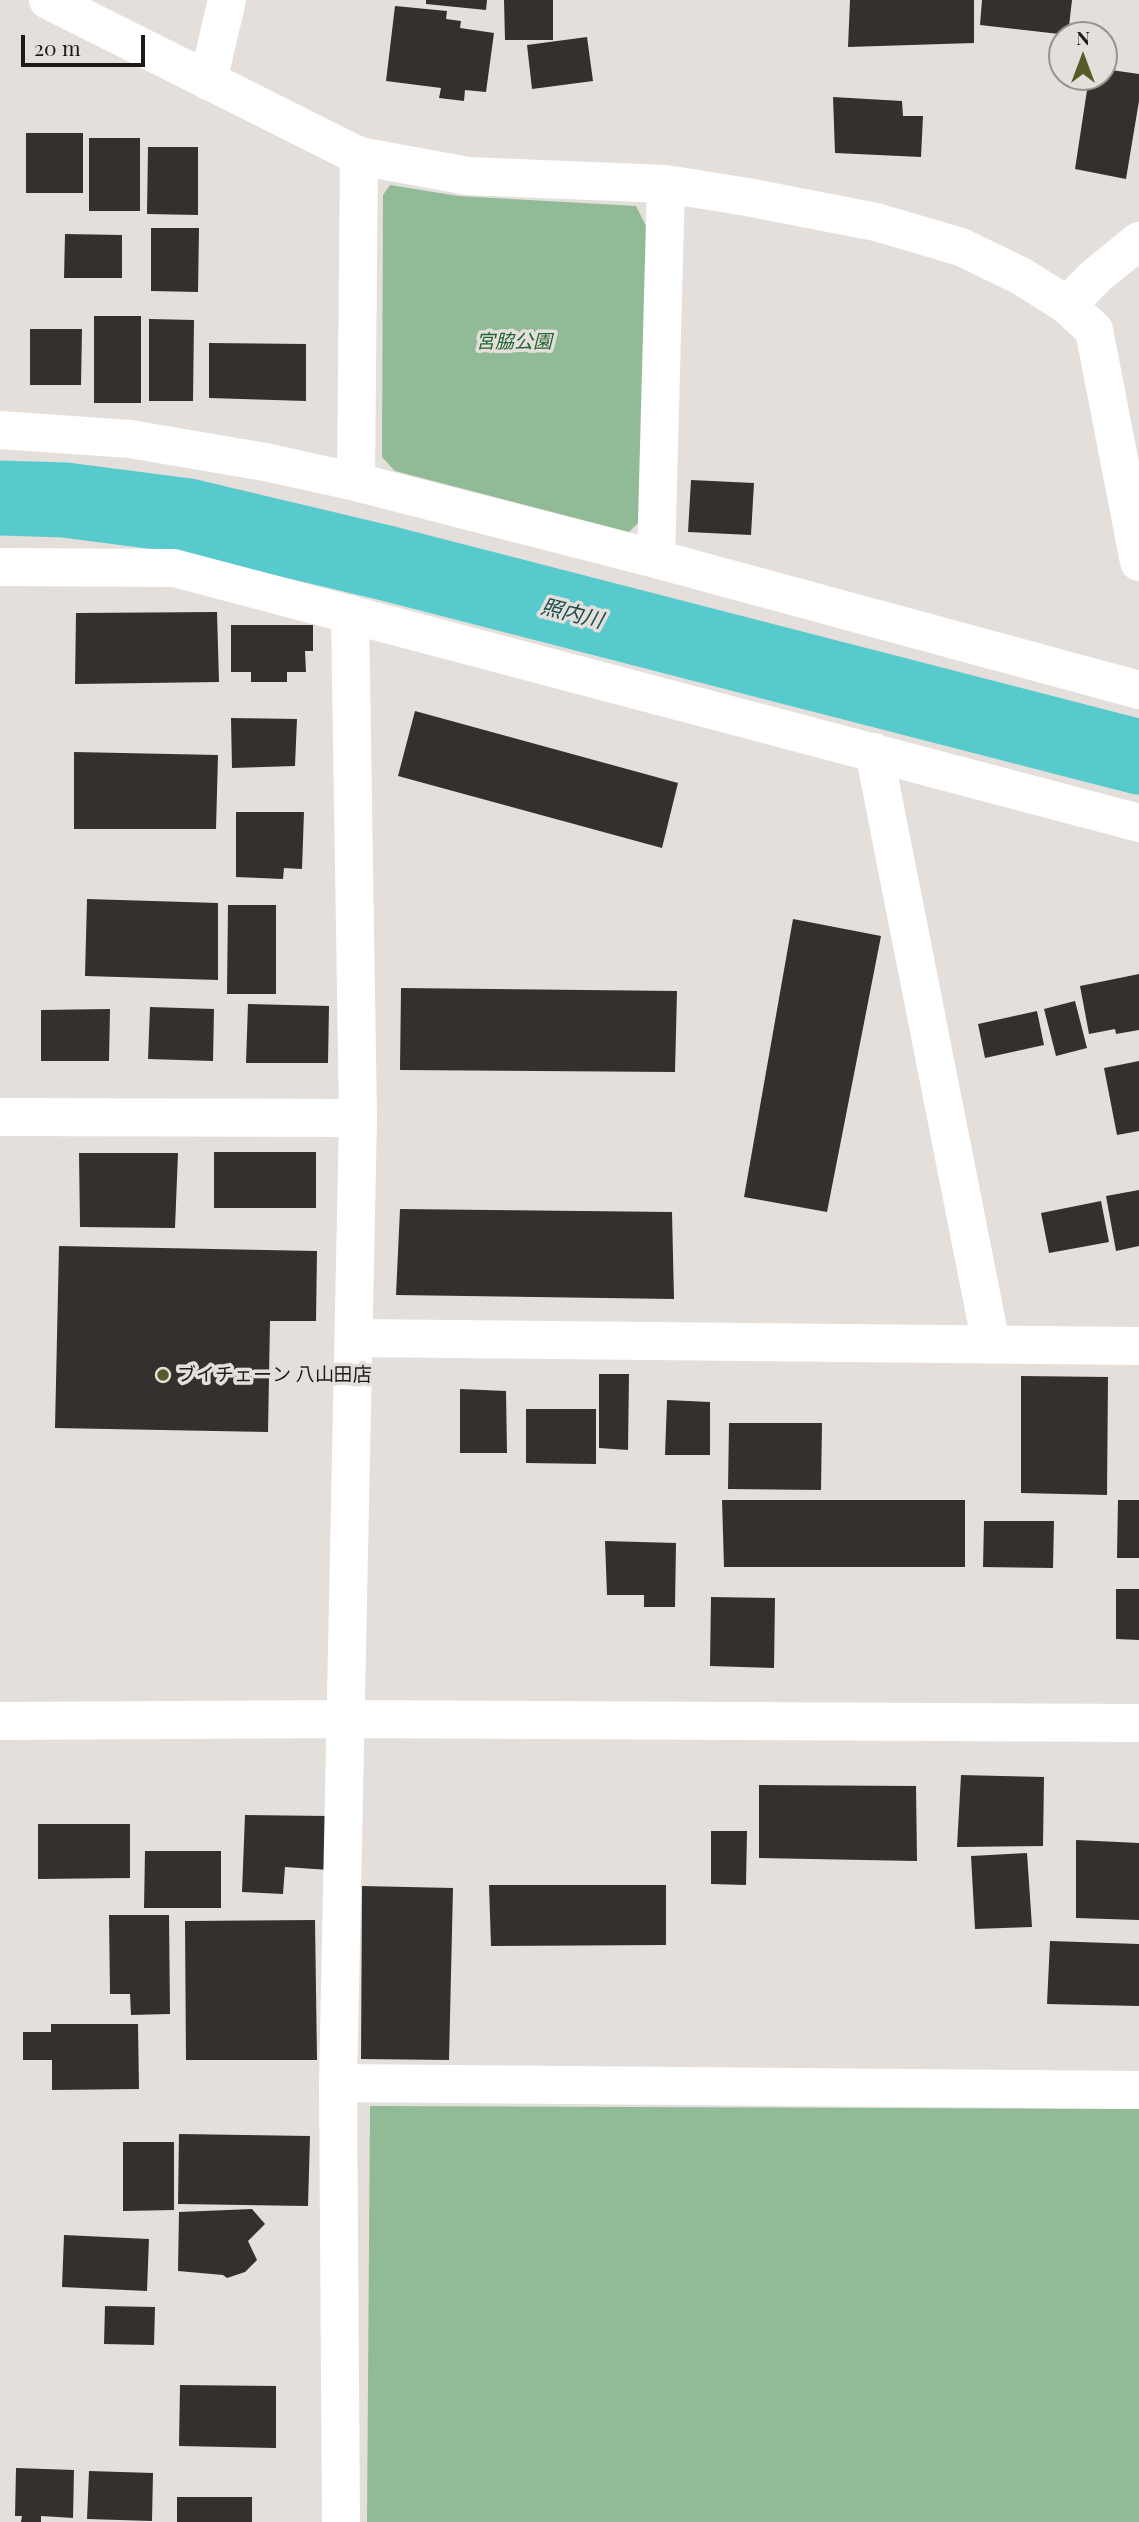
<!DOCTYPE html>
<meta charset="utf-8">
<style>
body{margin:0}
#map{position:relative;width:1139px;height:2522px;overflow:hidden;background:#e4dfdb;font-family:"Playfair Display",serif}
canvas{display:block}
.north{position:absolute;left:1048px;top:21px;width:70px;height:70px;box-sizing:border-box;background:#e4dfdb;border:2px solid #94918e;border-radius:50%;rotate:0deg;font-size:19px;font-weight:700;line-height:28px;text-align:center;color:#1d1b1a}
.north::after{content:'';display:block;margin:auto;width:24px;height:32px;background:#575b29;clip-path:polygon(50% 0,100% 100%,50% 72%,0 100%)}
.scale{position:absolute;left:21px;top:35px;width:124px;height:32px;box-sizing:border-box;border:4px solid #1d1b1a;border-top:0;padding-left:9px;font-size:21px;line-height:24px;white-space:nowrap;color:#1d1b1a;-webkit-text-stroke:5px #e4dfdb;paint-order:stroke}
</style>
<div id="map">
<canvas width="1139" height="2522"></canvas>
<div class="north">N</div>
<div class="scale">20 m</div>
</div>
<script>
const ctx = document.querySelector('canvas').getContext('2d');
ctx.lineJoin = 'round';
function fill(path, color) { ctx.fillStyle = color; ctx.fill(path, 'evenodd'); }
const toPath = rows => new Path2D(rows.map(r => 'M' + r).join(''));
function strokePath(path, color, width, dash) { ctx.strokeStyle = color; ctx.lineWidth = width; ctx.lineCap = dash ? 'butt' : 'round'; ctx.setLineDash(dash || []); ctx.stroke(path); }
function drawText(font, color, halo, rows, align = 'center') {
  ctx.font = font + ' "Playfair Display","Noto Sans JP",serif'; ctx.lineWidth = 7; ctx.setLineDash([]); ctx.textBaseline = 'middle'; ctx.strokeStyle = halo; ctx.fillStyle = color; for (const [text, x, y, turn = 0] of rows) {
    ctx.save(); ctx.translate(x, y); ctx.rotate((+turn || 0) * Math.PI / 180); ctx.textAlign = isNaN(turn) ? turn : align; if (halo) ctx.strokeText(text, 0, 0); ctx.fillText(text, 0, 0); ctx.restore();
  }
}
const green = toPath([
 [390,185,458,196,636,206,647,228,643,518,629,532,395,471,382,457,383,195],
 [370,2106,1139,2109,1139,2522,367,2522]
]);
const river = toPath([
 [0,498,65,500,188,516,386,563,1139,757]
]);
const building = toPath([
 [426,0,487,0,486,10,426,4],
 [504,0,553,0,553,40,505,40],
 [850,0,974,0,974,43,848,47],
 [982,0,1072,0,1068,35,980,25],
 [395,6,447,11,446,19,461,21,460,28,494,33,486,92,465,90,464,101,439,98,441,88,386,81],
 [587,37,593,81,532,89,527,45],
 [1104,69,1139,74,1139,101,1126,179,1075,169,1089,77,1104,77],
 [833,97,902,101,903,116,923,116,921,157,835,153],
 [26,133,83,133,83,193,26,193],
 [89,138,140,138,140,211,89,211],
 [148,147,198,147,198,215,147,214],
 [151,228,199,228,198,292,151,291],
 [65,234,122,235,122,278,64,278],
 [94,316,141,316,141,403,94,403],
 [149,319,194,320,193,401,149,401],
 [30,329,82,329,81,385,30,385],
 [209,343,306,344,306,401,209,398],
 [691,480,754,483,751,535,688,532],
 [217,612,219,682,75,684,76,613],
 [231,625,313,625,313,651,305,651,306,672,287,672,287,682,251,682,251,672,231,672],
 [415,711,678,783,662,848,398,776],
 [231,718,297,719,295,766,232,768],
 [74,752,218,755,216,829,74,829],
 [236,812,304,812,302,869,284,868,283,879,236,877],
 [87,899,218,903,218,980,85,976],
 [228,905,276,905,276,994,227,994],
 [793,919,881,936,827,1212,744,1197],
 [1139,974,1139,1030,1116,1034,1115,1029,1089,1034,1080,986],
 [401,988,677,991,675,1072,400,1070],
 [1075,1001,1087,1048,1056,1056,1044,1009],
 [248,1004,329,1006,328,1063,246,1063],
 [150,1007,214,1009,213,1061,148,1059],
 [110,1009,109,1061,41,1061,41,1010],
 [1037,1011,1044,1045,985,1058,978,1024],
 [1139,1061,1139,1131,1117,1135,1104,1068],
 [214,1152,316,1152,316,1208,214,1208],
 [79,1153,178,1153,175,1228,80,1227],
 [1139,1190,1139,1246,1116,1251,1106,1196],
 [1101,1201,1109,1242,1049,1253,1041,1213],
 [400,1209,672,1212,674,1299,396,1295],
 [59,1246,317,1251,316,1321,270,1321,268,1432,55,1428],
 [599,1374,629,1374,628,1450,599,1448],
 [1021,1376,1108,1377,1107,1495,1021,1493],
 [460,1389,506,1391,507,1453,460,1453],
 [667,1400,710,1402,710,1455,665,1455],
 [526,1409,596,1409,596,1464,526,1463],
 [729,1423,822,1423,821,1490,728,1489],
 [722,1500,965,1500,965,1567,724,1567],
 [1118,1500,1139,1500,1139,1558,1117,1558],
 [984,1521,1054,1521,1053,1568,983,1567],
 [605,1541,676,1543,675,1607,644,1607,644,1595,607,1595],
 [1116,1589,1139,1589,1139,1640,1116,1639],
 [711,1597,775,1598,774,1668,710,1666],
 [961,1775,1044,1777,1043,1846,957,1847],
 [759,1785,916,1786,917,1861,759,1858],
 [245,1815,329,1816,329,1870,285,1867,283,1894,242,1892],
 [38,1824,130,1824,130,1878,38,1879],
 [711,1831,747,1831,746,1885,711,1884],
 [1076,1840,1139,1843,1139,1920,1076,1918],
 [145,1851,221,1851,221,1908,144,1908],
 [1027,1853,1032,1927,975,1929,971,1856],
 [489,1885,666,1885,666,1945,491,1946],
 [362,1886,453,1888,449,2060,361,2059],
 [109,1915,169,1915,170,2014,131,2015,130,1994,110,1994],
 [315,1920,317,2060,186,2060,185,1921],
 [1050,1941,1139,1944,1139,2006,1047,2004],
 [51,2024,138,2024,139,2089,52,2090,52,2060,23,2060,23,2032,51,2032],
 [179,2134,310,2136,308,2206,178,2204],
 [123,2142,174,2142,174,2210,123,2211],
 [252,2209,265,2224,248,2241,257,2260,245,2272,227,2278,223,2275,178,2271,179,2212],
 [64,2235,149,2239,147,2291,62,2287],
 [105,2306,155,2307,154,2345,104,2344],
 [180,2385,276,2386,276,2448,179,2446],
 [16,2468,74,2470,73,2518,41,2516,41,2522,21,2522,22,2516,15,2516],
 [89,2471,153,2473,152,2521,87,2519],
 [177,2497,252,2497,252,2522,177,2522]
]);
const minor = toPath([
 [48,0,359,156,468,176,666,184,747,197,876,222,961,247,1021,276,1067,305,1094,330,1139,562],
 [208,81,227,0],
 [1067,305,1097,275,1139,241],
 [0,430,130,439,265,462,356,482,656,559,1139,690],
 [356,482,359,156],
 [656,559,666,184],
 [0,567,174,568,1139,823],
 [874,752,991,1344],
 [0,1117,358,1118],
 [355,1338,1139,1346],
 [0,1721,345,1719,1139,1723],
 [338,2083,1139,2090],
 [341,2522,338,2083,358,1118,350,614]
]);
const markers = [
 [163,1375,7,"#575b29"]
];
const parkNames = [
 ["宮脇公園",514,342]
];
const poiNames = [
 ["ブイチェーン 八山田店",177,1375]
];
const waterNames = [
 ["照内川",572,614,14]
];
fill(green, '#90bb96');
strokePath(river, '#57cace', 75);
fill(building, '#34302d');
strokePath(minor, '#fff', 38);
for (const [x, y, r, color] of markers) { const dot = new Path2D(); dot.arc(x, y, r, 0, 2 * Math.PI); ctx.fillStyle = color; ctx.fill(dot); strokePath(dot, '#e4dfdb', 2.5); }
drawText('italic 19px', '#206632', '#e4dfdb', parkNames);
drawText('19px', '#1d1b1a', '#e4dfdb', poiNames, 'left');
drawText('italic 21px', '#1a4d4e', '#e4dfdb', waterNames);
</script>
